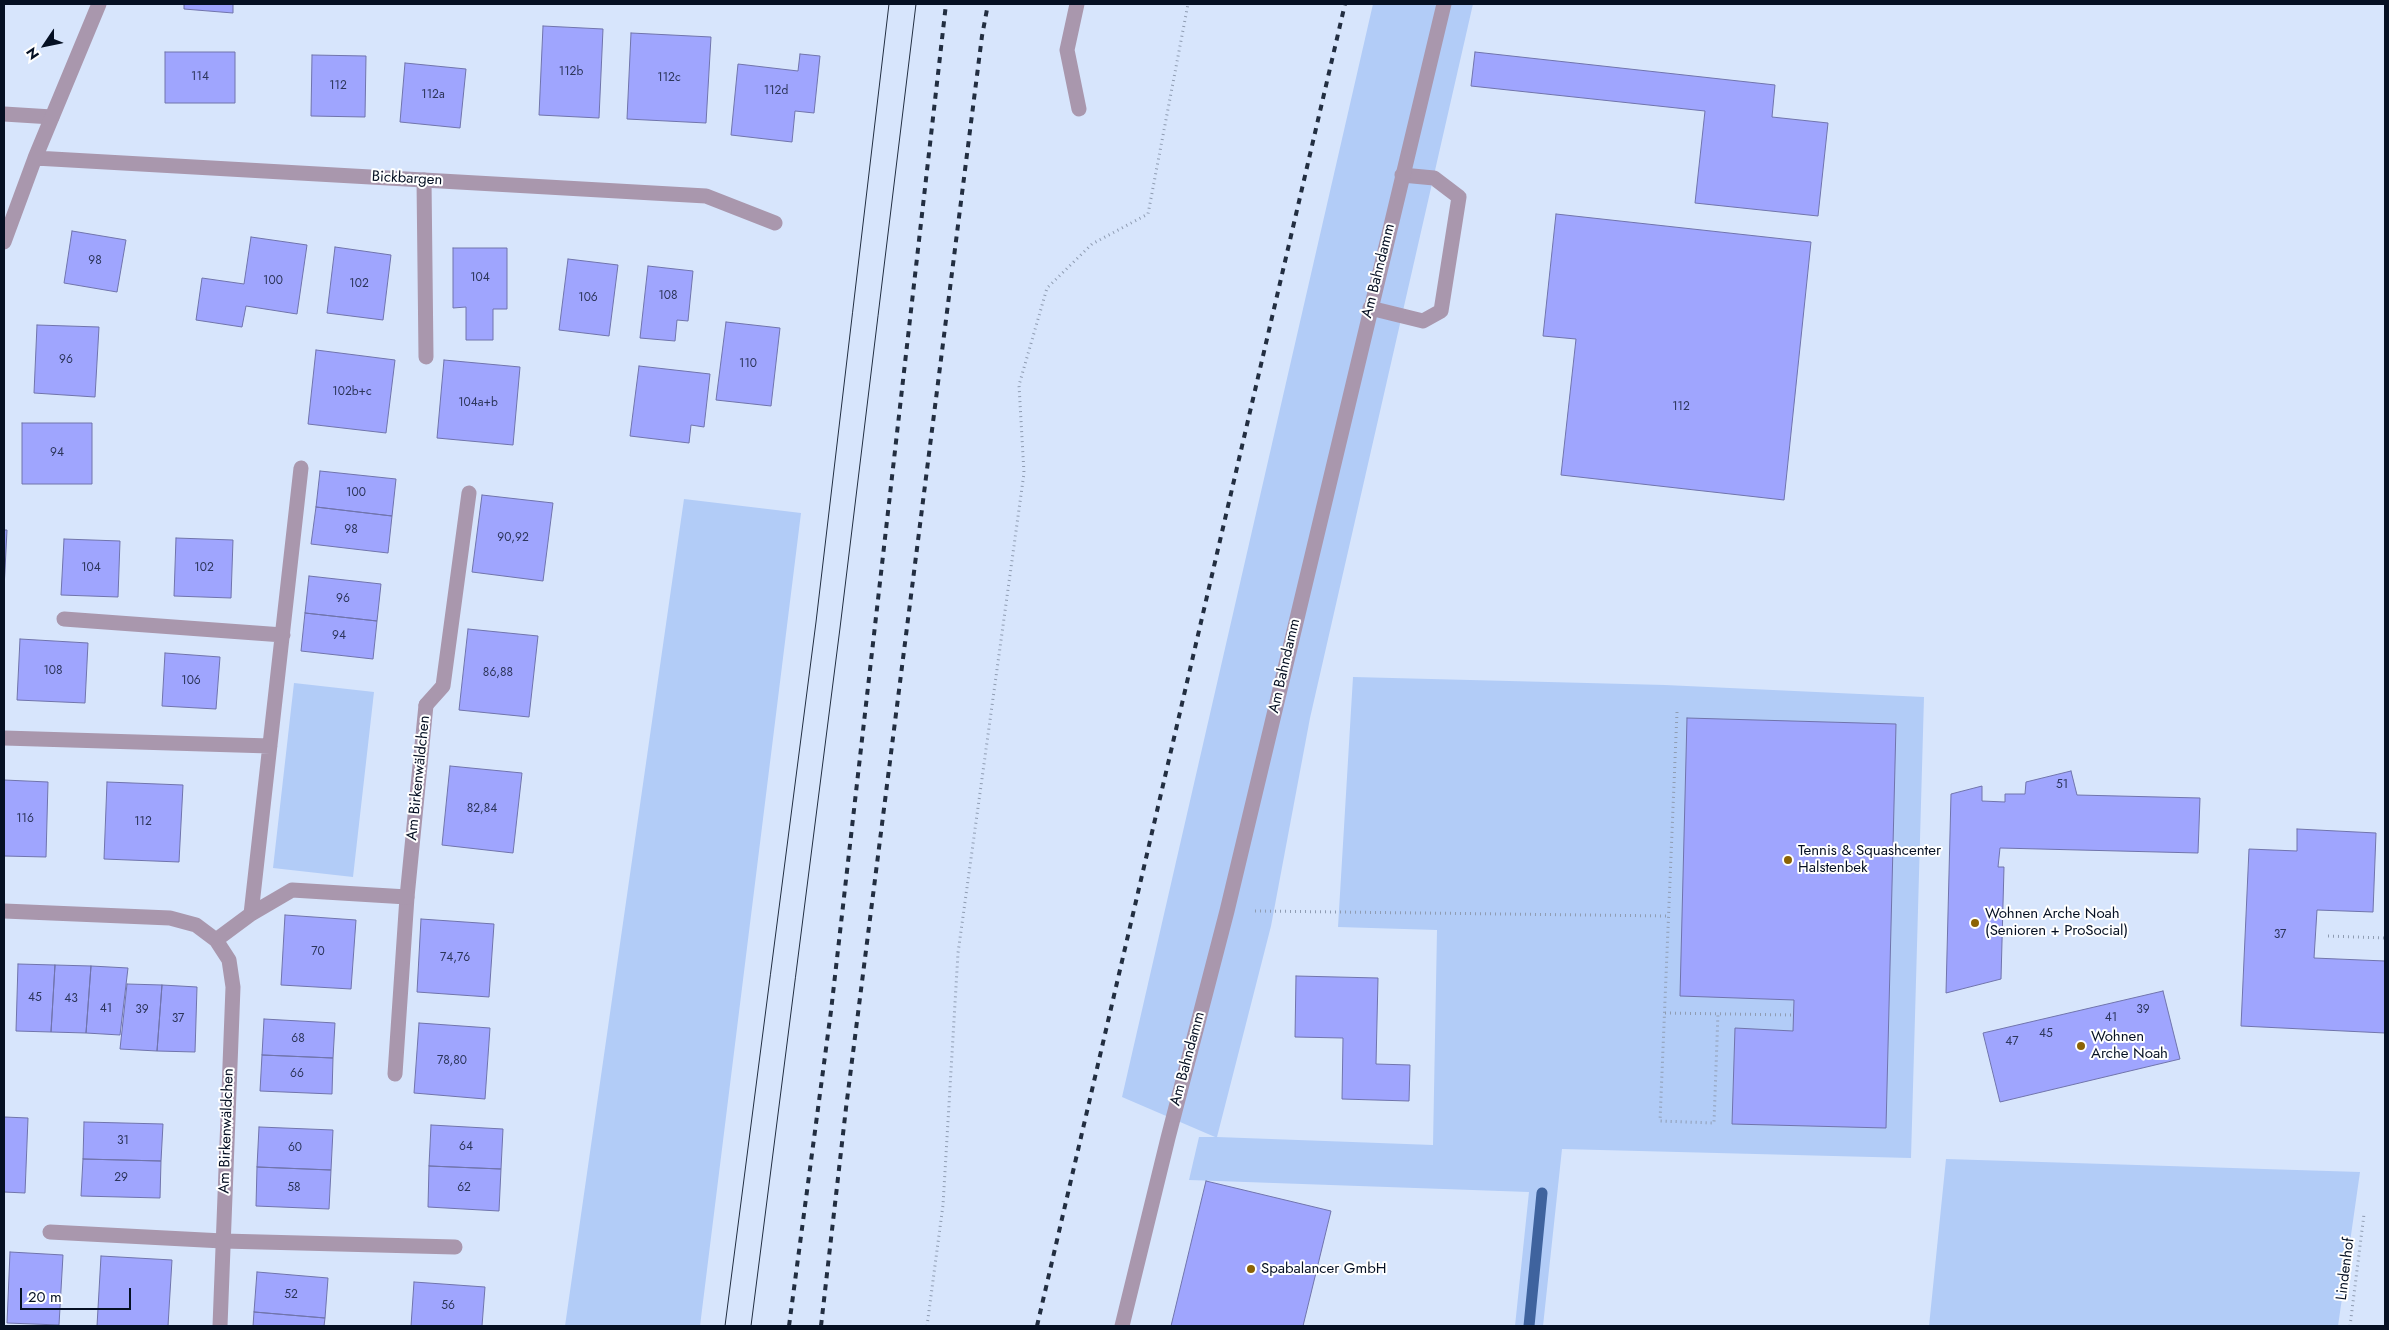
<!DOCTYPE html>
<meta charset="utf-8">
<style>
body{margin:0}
#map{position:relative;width:2389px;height:1330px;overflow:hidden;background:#d7e5fc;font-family:Jost,sans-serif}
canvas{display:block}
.frame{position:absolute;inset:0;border:5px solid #051023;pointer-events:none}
.north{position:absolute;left:20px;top:20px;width:50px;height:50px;-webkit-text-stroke:4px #fff;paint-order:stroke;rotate:236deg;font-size:14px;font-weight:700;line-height:20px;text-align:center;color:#051023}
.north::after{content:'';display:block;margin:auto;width:18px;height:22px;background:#051023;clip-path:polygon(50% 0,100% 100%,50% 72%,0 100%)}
.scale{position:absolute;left:20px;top:1288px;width:111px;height:22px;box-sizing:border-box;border:2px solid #051023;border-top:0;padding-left:6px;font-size:15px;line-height:18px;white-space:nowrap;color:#051023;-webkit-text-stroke:4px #fff;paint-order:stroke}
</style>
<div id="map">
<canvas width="2389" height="1330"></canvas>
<div class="frame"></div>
<div class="north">N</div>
<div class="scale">20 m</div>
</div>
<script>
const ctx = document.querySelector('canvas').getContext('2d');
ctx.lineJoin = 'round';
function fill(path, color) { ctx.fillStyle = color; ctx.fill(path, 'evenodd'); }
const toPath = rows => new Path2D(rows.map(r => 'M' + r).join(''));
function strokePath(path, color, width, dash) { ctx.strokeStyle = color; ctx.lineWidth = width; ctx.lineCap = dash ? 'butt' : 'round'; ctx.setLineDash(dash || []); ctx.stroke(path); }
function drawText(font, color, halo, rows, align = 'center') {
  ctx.font = font + ' Jost,sans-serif'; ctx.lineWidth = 4; ctx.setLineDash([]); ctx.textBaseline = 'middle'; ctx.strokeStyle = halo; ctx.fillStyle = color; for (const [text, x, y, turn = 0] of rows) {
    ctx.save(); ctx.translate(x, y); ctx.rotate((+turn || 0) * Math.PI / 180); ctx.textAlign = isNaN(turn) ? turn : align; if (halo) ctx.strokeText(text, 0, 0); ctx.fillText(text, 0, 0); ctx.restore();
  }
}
const green = toPath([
 [1373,4,1473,4,1310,718,1271,926,1217,1137,1433,1145,1437,930,1338,927,1353,677,1665,685,1924,697,1911,1158,1562,1149,1543,1326,1515,1326,1529,1192,1189,1180,1199,1137,1215,1137,1122,1097],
 [684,499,801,513,700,1326,565,1326],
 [294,683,374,692,353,877,273,868],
 [1946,1159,2360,1172,2338,1326,1929,1326]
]);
const stream = toPath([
 [1529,1326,1542,1193]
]);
const building = toPath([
 [184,4,233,4,233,13,184,9,184,4],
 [543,26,603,29,599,118,539,115,543,26],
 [631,33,711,37,706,123,627,119,631,33],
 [165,52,235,52,235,103,165,103,165,52],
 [1475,52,1775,85,1772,117,1828,123,1818,216,1695,203,1705,111,1471,86,1475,52],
 [800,54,820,56,814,113,795,111,792,142,731,135,738,64,798,71,800,54],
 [312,55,366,56,365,117,311,116,312,55],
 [405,63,466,69,460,128,400,122,405,63],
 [1556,214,1811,242,1784,500,1561,475,1576,339,1543,336,1556,214],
 [72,231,126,240,117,292,64,283,72,231],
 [251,237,307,245,297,314,246,306,242,327,196,320,202,278,244,284,251,237],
 [335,247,391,255,383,320,327,313,335,247],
 [453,248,507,248,507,309,493,309,493,340,466,340,466,307,453,308,453,248],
 [568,259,618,265,609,336,559,330,568,259],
 [648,266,693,271,688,321,677,320,675,341,640,338,648,266],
 [726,322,780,328,771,406,716,400,726,322],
 [37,325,99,327,95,397,34,393,37,325],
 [316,350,395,360,386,433,308,424,316,350],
 [444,360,520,367,513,445,437,438,444,360],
 [639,366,710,374,704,427,691,425,689,443,630,436,639,366],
 [22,423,92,423,92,484,22,484,22,423],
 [320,471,396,479,392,516,316,507,320,471],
 [482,495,553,503,543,581,472,572,482,495],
 [316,507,392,516,388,553,311,544,316,507],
 [4,530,7,530,4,589,4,530],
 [176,538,233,540,231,598,174,596,176,538],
 [64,539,120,541,118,597,61,595,64,539],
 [309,576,381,584,377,621,305,613,309,576],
 [305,613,377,621,373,659,301,651,305,613],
 [468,629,538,636,529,717,459,710,468,629],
 [20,639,88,643,85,703,17,700,20,639],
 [165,653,220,657,216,709,162,706,165,653],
 [1687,718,1896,724,1886,1128,1732,1124,1735,1028,1793,1031,1794,1000,1680,996,1687,718],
 [450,766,522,773,513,853,442,845,450,766],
 [2071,771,2077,795,2200,798,2198,853,2000,848,1998,867,2004,867,2001,979,1946,993,1951,794,1982,786,1982,801,2005,802,2005,794,2025,794,2026,782,2071,771],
 [4,780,48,782,46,857,4,856,4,780],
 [107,782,183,785,179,862,104,859,107,782],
 [2297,829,2376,833,2373,912,2317,910,2314,958,2385,961,2385,1033,2241,1026,2249,849,2297,851,2297,829],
 [285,915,356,920,351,989,281,985,285,915],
 [421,919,494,924,489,997,417,992,421,919],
 [18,964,55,965,51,1032,16,1031,18,964],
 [55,965,91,966,86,1033,51,1032,55,965],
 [91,966,128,968,120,1035,86,1033,91,966],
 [1296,976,1378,978,1376,1064,1410,1065,1409,1101,1342,1099,1343,1038,1295,1037,1296,976],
 [127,984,162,985,157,1051,120,1049,127,984],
 [162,985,197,987,195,1052,157,1051,162,985],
 [2163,991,2180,1059,2000,1102,1983,1033,2163,991],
 [264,1019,335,1023,333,1058,262,1055,264,1019],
 [419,1023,490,1028,485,1099,414,1093,419,1023],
 [262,1055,333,1058,332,1094,260,1091,262,1055],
 [4,1117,28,1118,25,1193,4,1192,4,1117],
 [84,1122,163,1124,161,1161,83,1159,84,1122],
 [431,1125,503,1129,501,1169,429,1166,431,1125],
 [259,1127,333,1130,331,1170,257,1167,259,1127],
 [83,1159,161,1161,160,1198,81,1196,83,1159],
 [429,1166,501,1169,499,1211,428,1207,429,1166],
 [257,1167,331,1170,329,1209,256,1206,257,1167],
 [1206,1181,1331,1211,1303,1326,1171,1326,1206,1181],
 [10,1252,63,1255,59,1325,7,1323,10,1252],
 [101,1256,172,1260,168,1326,97,1326,101,1256],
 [257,1272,328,1278,325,1318,254,1312,257,1272],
 [414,1282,485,1287,482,1326,411,1326,414,1282],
 [254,1312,325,1318,324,1326,253,1326,254,1312]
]);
const path = toPath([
 [1677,712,1660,1121,1714,1123,1718,1013],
 [1255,911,1669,916],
 [2328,936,2385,938],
 [1665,1013,1794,1015],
 [927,1326,943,1205,958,953,1024,473,1019,385,1047,288,1092,244,1148,214,1188,4],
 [2350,1326,2364,1214]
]);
const service = toPath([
 [1077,4,1067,50,1079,109],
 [4,114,52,117],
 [424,180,426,357],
 [1370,308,1423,321,1441,311,1459,197,1434,178,1402,175],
 [426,705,443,686,469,493],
 [395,1074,407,897],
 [50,1232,223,1241,455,1247]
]);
const minor = toPath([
 [35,158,706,196,775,223],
 [4,242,35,158,99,4],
 [64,619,283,635],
 [4,738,270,746],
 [4,911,170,918,196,925,216,940,229,960,233,987,220,1326],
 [251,914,301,468],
 [216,940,251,914,292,890,407,897,426,705],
 [1122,1326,1168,1138,1227,911,1444,4]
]);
const tram = toPath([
 [725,1326,816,622,889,4],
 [751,1326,840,628,916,4]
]);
const rail = toPath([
 [789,1326,831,1011,946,4],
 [821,1326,846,1108,982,36,988,4],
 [1037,1326,1345,4]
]);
const markers = [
 [1788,860,5,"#8c6305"],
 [1975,923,5,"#8c6305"],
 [2081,1046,5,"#8c6305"],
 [1251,1269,5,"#8c6305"]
];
const numberNames = [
 ["112b",571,72],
 ["114",200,77],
 ["112c",669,78],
 ["112",338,86],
 ["112d",776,91],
 ["112a",433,95],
 ["98",95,261],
 ["104",480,278],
 ["100",273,281],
 ["102",359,284],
 ["108",668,296],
 ["106",588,298],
 ["96",66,360],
 ["110",748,364],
 ["102b+c",352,392],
 ["104a+b",478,403],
 ["112",1681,407],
 ["94",57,453],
 ["100",356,493],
 ["98",351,530],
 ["90,92",513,538],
 ["104",91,568],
 ["102",204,568],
 ["96",343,599],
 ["94",339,636],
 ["108",53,671],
 ["86,88",498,673],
 ["106",191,681],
 ["51",2062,785],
 ["82,84",482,809],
 ["116",25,819],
 ["112",143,822],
 ["37",2280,935],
 ["70",318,952],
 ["74,76",455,958],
 ["45",35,998],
 ["43",71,999],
 ["41",106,1009],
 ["39",142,1010],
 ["39",2143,1010],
 ["41",2111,1018],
 ["37",178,1019],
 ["45",2046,1034],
 ["68",298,1039],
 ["47",2012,1042],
 ["78,80",452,1061],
 ["66",297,1074],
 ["31",123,1141],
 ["64",466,1147],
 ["60",295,1148],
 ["29",121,1178],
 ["58",294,1188],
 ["62",464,1188],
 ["52",291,1295],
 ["56",448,1306]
];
const streetNames = [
 ["Bickbargen",407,179,3],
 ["Am Bahndamm",1379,271,-76],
 ["Am Bahndamm",1285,666,-77],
 ["Am Birkenwäldchen",419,778,-84],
 ["Am Bahndamm",1188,1059,-75],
 ["Am Birkenwäldchen",227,1131,-88],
 ["Lindenhof",2346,1269,-83]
];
const poiNames = [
 ["Tennis & Squashcenter",1798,851],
 ["Halstenbek",1798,868],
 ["Wohnen Arche Noah",1985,914],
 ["(Senioren + ProSocial)",1985,931],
 ["Wohnen",2091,1037],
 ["Arche Noah",2091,1054],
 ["Spabalancer GmbH",1261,1269]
];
fill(green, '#b2ccf7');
strokePath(stream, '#3f639e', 11);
fill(building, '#9fa5fe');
strokePath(building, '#7074ac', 1);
strokePath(path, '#8f9cb2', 3, [1, 4]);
strokePath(service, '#a997ad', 15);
strokePath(minor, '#a997ad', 15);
strokePath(tram, '#222e41', 1);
strokePath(rail, '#222e41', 4, [6, 6]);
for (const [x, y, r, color] of markers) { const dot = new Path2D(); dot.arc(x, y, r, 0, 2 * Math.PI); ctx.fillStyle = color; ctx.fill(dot); strokePath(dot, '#fff', 2); }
drawText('12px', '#2c355a', null, numberNames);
drawText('15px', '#051023', '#fff', streetNames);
drawText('15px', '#051023', '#fff', poiNames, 'left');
</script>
